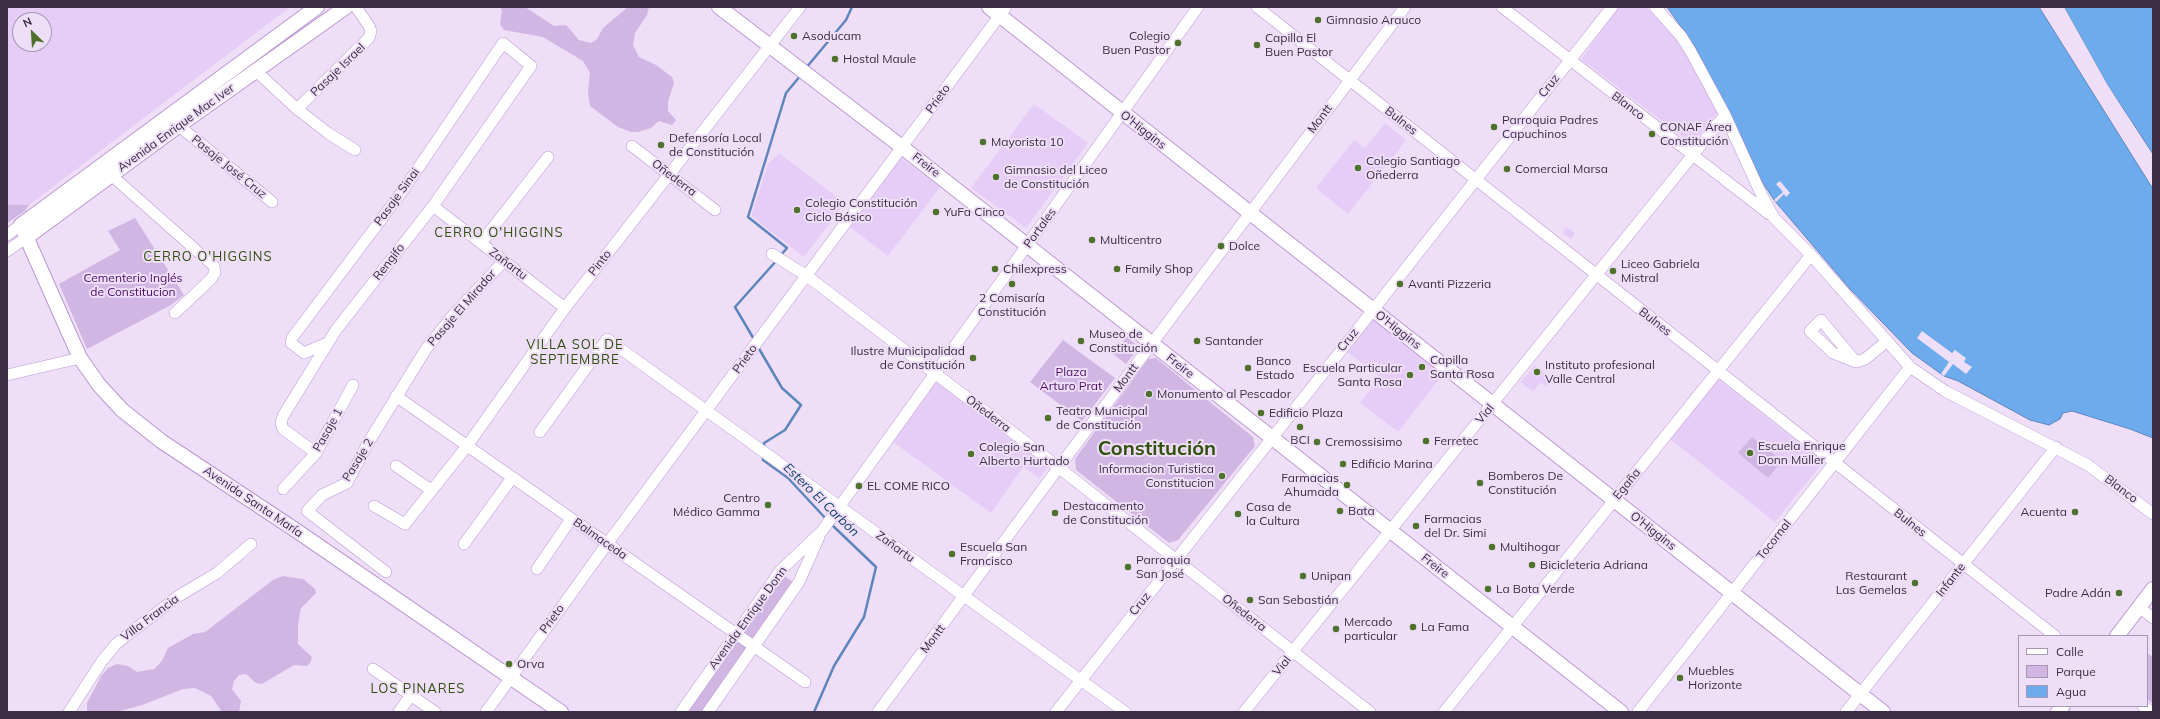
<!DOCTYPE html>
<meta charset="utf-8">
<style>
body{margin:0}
#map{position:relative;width:2160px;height:719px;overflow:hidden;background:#eedef8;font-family:Mulish,sans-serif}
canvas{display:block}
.frame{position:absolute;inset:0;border:8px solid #3c2d46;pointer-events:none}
.legend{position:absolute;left:2018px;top:635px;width:130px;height:72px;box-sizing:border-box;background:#eedef8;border:1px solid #a797b1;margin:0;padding:5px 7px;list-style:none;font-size:12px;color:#3c2d46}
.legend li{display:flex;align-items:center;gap:8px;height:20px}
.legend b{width:20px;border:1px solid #a797b1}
.north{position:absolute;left:12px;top:12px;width:40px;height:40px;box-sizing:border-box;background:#eedef8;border:1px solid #a797b1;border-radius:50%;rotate:335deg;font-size:11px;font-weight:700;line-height:16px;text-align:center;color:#3c2d46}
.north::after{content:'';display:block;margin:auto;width:14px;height:18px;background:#4e722b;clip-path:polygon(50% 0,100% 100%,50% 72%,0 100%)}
</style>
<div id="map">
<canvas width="2160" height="719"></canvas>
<div class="frame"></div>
<ul class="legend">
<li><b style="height:5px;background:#fff"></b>Calle</li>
<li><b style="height:11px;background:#d1b6e3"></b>Parque</li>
<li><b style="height:11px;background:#6eabed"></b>Agua</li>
</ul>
<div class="north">N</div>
</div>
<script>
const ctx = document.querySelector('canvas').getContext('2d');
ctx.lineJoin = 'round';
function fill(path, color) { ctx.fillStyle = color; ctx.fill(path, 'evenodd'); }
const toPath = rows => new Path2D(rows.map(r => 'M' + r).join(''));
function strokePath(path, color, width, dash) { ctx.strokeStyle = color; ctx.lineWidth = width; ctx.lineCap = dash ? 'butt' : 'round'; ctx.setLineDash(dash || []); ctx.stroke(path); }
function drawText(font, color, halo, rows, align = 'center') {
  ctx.font = font + ' Mulish,sans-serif'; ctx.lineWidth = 4; ctx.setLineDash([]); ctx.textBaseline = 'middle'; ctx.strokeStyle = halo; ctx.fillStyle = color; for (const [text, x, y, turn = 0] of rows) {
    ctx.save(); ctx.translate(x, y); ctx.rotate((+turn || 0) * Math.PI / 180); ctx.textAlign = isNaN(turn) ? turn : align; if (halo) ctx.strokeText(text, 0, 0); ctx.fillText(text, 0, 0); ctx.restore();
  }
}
const built = toPath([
 [7,7,290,7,29,205,7,205],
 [20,20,44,20,44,44,20,44],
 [1619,7,1646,7,1683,44,1717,113,1692,144,1581,59],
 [1034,104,1088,143,1026,228,971,188],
 [1385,123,1406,140,1348,214,1316,188,1354,140,1365,148],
 [779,153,845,203,804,257,751,216,768,164],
 [900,157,940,187,888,256,850,227],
 [1566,227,1575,233,1571,239,1562,233],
 [1371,318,1444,373,1398,432,1360,403,1380,377,1346,351],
 [1535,365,1553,379,1547,386,1541,382,1533,392,1521,382],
 [1718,379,1823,462,1775,522,1670,439],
 [937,381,1049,466,1040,478,1023,467,991,513,893,442]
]);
const green = toPath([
 [500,7,525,7,554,26,566,25,579,40,591,43,597,39,603,28,628,7,649,7,647,15,635,33,633,45,639,57,656,65,672,77,674,83,668,102,668,111,676,120,672,125,659,121,651,128,638,132,631,132,618,127,590,106,588,92,590,73,583,61,543,37,504,30,500,24,502,11],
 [7,205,29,205,25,211,7,223],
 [135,218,184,295,171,305,87,349,59,284,120,250,108,231],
 [1127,337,1139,347,1126,364,1113,354],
 [1063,340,1115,378,1082,421,1030,382],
 [1156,358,1253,437,1255,446,1178,540,1169,543,1076,470,1075,459,1148,359],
 [1752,437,1782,461,1768,478,1738,453],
 [783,575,793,582,702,712,688,712],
 [283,576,303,579,315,589,316,593,301,608,298,624,298,644,312,657,310,663,307,666,294,665,262,684,256,683,246,674,239,675,234,681,232,689,241,701,239,712,222,712,211,696,195,688,183,689,142,705,116,712,87,712,87,703,101,676,108,668,117,664,128,666,137,672,154,669,162,661,168,648,193,634,205,632,273,580],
 [2147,653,2153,657,2153,704,2147,699]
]);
const water = toPath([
 [1667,7,2039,7,2153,189,2153,438,2130,429,2072,411,2063,413,2060,419,2049,425,2030,420,1958,381,1944,376,1912,353,1850,289,1774,200,1761,180,1741,136,1694,45,1667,7],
 [2064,7,2153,7,2153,154,2107,84,2064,7]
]);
const pier = toPath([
 [2062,7,2064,7,2107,84,2153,156,2106,85],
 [1780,181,1790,193,1786,197,1784,194,1776,202,1774,200,1783,192,1776,184],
 [1922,331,1952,353,1955,350,1966,358,1964,362,1972,367,1966,374,1953,364,1944,376,1941,374,1949,362,1917,338]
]);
const stream = toPath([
 [806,68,846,20,852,7],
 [780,256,787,248,748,217,786,93,801,75],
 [755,341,735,307,777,260],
 [758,347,782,388,801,405,785,430,764,443,764,449],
 [763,456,763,460,788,478,827,520],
 [814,712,834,666,864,617,876,567,831,524]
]);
const minor = toPath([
 [1257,7,2055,636],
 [1502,7,1769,214],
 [1655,7,1681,36,1691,52,1725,115,1762,196,1774,218,1811,255,1910,367,1945,391,2088,465,2153,514],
 [256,71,297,109,328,133,355,150],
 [297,109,369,38,371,31,369,26,356,7],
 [173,121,272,202],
 [632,146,715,210],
 [111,175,214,266,215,273,211,279,175,313],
 [433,206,565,308],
 [7,235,21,225],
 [481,243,548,157],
 [7,251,27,237],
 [772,254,807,276,1053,463,1370,712],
 [1856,362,1833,353,1810,331,1821,320,1856,362,1865,359,1886,342],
 [7,375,80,358],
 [396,396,805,682],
 [540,432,607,339,1125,712],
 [316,453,283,429,281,423,283,416,336,330,433,206,531,66,503,43,404,189,292,338,291,343,304,353,327,343],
 [396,466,431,490],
 [283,489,316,453,353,385],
 [374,506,405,524,467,446,565,308,800,7],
 [464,544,512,478],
 [537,569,571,519],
 [386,572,307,511,322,495,347,483,368,443,426,349,455,313,504,261],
 [2139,607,2153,618],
 [373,669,435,712],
 [2143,706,2151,712],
 [69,712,102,661,116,644,177,597,217,573,251,544],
 [399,712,411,695],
 [486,712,607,544,1006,7],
 [681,712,781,570,822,531,1198,7],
 [708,712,799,582,819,537],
 [878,712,1059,467,1405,7],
 [1056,712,1612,7],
 [1244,712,1725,115],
 [1444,712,1811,255],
 [1638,712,1910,367],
 [1846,712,2056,447]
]);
const major = toPath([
 [317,7,21,225,80,358,99,385,122,410,161,441,294,529,561,712],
 [719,7,902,147,1621,712],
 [989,7,1883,712],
 [27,237,178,126,346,7],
 [2117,636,2153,589],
 [2058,712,2063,706]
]);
const markers = [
 [1318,20,4,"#4e722b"],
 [794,36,4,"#4e722b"],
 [1178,43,4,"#4e722b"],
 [1257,45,4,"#4e722b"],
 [835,59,4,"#4e722b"],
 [1494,127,4,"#4e722b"],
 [1652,134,4,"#4e722b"],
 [983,142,4,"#4e722b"],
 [661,145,4,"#4e722b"],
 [1358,168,4,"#4e722b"],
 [1507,169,4,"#4e722b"],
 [996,177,4,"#4e722b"],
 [797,210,4,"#4e722b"],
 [936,212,4,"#4e722b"],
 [1092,240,4,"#4e722b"],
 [1221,246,4,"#4e722b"],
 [995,269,4,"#4e722b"],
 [1117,269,4,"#4e722b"],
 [1613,271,4,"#4e722b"],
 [1012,284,4,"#4e722b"],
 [1400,284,4,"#4e722b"],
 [1081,341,4,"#4e722b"],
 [1197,341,4,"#4e722b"],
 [973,358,4,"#4e722b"],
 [1422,367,4,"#4e722b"],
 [1248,368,4,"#4e722b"],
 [1537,372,4,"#4e722b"],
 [1410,375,4,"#4e722b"],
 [1149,394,4,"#4e722b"],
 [1261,413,4,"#4e722b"],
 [1048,418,4,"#4e722b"],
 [1300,427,4,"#4e722b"],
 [1426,441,4,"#4e722b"],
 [1317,442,4,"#4e722b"],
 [1750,453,4,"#4e722b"],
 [971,454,4,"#4e722b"],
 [1343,464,4,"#4e722b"],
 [1222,476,4,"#4e722b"],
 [1480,483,4,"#4e722b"],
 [1347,485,4,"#4e722b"],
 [859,486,4,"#4e722b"],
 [768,505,4,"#4e722b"],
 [1340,511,4,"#4e722b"],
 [2075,512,4,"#4e722b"],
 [1055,513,4,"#4e722b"],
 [1238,514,4,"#4e722b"],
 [1416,526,4,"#4e722b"],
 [1492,547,4,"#4e722b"],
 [952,554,4,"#4e722b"],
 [1532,565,4,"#4e722b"],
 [1128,567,4,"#4e722b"],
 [1303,576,4,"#4e722b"],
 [1915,583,4,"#4e722b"],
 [1488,589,4,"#4e722b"],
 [2119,593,4,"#4e722b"],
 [1250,600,4,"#4e722b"],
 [1413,627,4,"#4e722b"],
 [1336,629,4,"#4e722b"],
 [509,664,4,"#4e722b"],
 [1680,678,4,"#4e722b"]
];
const poiNames = [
 ["Gimnasio Arauco",1326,20],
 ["Asoducam",802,36],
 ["Colegio",1170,36,"right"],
 ["Buen Pastor",1170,50,"right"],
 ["Capilla El",1265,38],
 ["Buen Pastor",1265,52],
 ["Hostal Maule",843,59],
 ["Parroquia Padres",1502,120],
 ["Capuchinos",1502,134],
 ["CONAF Área",1660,127],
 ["Constitución",1660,141],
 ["Defensoría Local",669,138],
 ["de Constitución",669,152],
 ["Mayorista 10",991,142],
 ["Colegio Santiago",1366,161],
 ["Oñederra",1366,175],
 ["Comercial Marsa",1515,169],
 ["Gimnasio del Liceo",1004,170],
 ["de Constitución",1004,184],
 ["Colegio Constitución",805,203],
 ["Ciclo Básico",805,217],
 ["YuFa Cinco",944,212],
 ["Multicentro",1100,240],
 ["Dolce",1229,246],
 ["Liceo Gabriela",1621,264],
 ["Mistral",1621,278],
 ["Chilexpress",1003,269],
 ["Family Shop",1125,269],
 ["Avanti Pizzeria",1408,284],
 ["2 Comisaría",1012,298,"center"],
 ["Constitución",1012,312,"center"],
 ["Museo de",1089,334],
 ["Constitución",1089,348],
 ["Santander",1205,341],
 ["Ilustre Municipalidad",965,351,"right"],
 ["de Constitución",965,365,"right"],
 ["Capilla",1430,360],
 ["Santa Rosa",1430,374],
 ["Banco",1256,361],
 ["Estado",1256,375],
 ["Instituto profesional",1545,365],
 ["Valle Central",1545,379],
 ["Escuela Particular",1402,368,"right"],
 ["Santa Rosa",1402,382,"right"],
 ["Monumento al Pescador",1157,394],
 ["Teatro Municipal",1056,411],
 ["de Constitución",1056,425],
 ["Edificio Plaza",1269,413],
 ["BCI",1300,440,"center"],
 ["Ferretec",1434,441],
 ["Cremossisimo",1325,442],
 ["Escuela Enrique",1758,446],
 ["Donn Müller",1758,460],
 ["Colegio San",979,447],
 ["Alberto Hurtado",979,461],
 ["Edificio Marina",1351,464],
 ["Informacion Turistica",1214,469,"right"],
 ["Constitucion",1214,483,"right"],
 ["Bomberos De",1488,476],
 ["Constitución",1488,490],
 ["Farmacias",1339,478,"right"],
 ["Ahumada",1339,492,"right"],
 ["EL COME RICO",867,486],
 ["Centro",760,498,"right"],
 ["Médico Gamma",760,512,"right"],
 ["Destacamento",1063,506],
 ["de Constitución",1063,520],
 ["Casa de",1246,507],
 ["la Cultura",1246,521],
 ["Bata",1348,511],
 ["Acuenta",2067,512,"right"],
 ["Farmacias",1424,519],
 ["del Dr. Simi",1424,533],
 ["Escuela San",960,547],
 ["Francisco",960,561],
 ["Multihogar",1500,547],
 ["Parroquia",1136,560],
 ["San José",1136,574],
 ["Bicicleteria Adriana",1540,565],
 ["Unipan",1311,576],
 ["Restaurant",1907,576,"right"],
 ["Las Gemelas",1907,590,"right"],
 ["La Bota Verde",1496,589],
 ["Padre Adán",2111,593,"right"],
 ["San Sebastián",1258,600],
 ["Mercado",1344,622],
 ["particular",1344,636],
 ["La Fama",1421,627],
 ["Orva",517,664],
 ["Muebles",1688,671],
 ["Horizonte",1688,685]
];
const streetNames = [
 ["Pasaje Israel",338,70,-44],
 ["Cruz",1549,86,-52],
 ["Prieto",938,99,-54],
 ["Blanco",1628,106,37],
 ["Montt",1320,119,-53],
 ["Bulnes",1401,121,38],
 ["Avenida Enrique Mac Iver",176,128,-36],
 ["O'Higgins",1143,130,38],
 ["Freire",926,165,38],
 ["Pasaje José Cruz",229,167,39],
 ["Oñederra",674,178,37],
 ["Pasaje Sinai",397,197,-54],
 ["Portales",1040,228,-54],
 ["Rengifo",389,262,-52],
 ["Pinto",600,263,-52],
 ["Zañartu",508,264,37],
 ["Pasaje El Mirador",462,308,-49],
 ["Bulnes",1655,322,38],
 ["O'Higgins",1398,330,38],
 ["Cruz",1348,340,-51],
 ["Prieto",745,359,-54],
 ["Freire",1180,366,38],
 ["Montt",1126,378,-53],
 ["Oñederra",988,414,37],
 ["Vial",1485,414,-51],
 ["Pasaje 1",328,430,-61],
 ["Pasaje 2",358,460,-59],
 ["Egaña",1627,484,-51],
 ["Blanco",2121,489,37],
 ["Avenida Santa María",253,502,34],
 ["Bulnes",1910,523,38],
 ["O'Higgins",1653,531,38],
 ["Balmaceda",600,539,35],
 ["Tocornal",1774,540,-52],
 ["Zañartu",895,547,36],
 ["Freire",1435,566,38],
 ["Infante",1951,580,-52],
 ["Cruz",1140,604,-51],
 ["Oñederra",1244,613,38],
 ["Villa Francia",150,618,-37],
 ["Avenida Enrique Donn",748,618,-54],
 ["Prieto",552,619,-54],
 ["Montt",933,639,-53],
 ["Vial",1282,666,-51]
];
const parkNames = [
 ["Cementerio Inglés",133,278],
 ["de Constitucion",133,292],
 ["Plaza",1071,372],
 ["Arturo Prat",1071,386]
];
const neighbourhoodNames = [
 ["CERRO O'HIGGINS",499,233],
 ["CERRO O'HIGGINS",208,257],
 ["VILLA SOL DE",575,345],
 ["SEPTIEMBRE",575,360],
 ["LOS PINARES",418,689]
];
const waterNames = [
 ["Estero El Carbón",821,500,44]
];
const townNames = [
 ["Constitución",1157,449]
];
fill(built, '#e6cdf7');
fill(green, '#d1b6e3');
fill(water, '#6eabed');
strokePath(water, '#5f85bb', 1);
fill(pier, '#eedef8');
strokePath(stream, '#5f85bb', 2.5);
strokePath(minor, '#bb97d3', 12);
strokePath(major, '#bb97d3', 16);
strokePath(minor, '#fff', 11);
strokePath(major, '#fff', 14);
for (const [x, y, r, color] of markers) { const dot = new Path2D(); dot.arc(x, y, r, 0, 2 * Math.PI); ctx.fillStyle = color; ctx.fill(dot); strokePath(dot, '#eedef8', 1.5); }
drawText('12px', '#3c2d46', '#eedef8', poiNames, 'left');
drawText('12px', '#3c2d46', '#eedef8', streetNames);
drawText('12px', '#4c0e68', '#eedef8', parkNames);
ctx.letterSpacing = '1px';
drawText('13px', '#32510d', '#eedef8', neighbourhoodNames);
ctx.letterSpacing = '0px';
drawText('italic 13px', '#133e68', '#eedef8', waterNames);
drawText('bold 20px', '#32510d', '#eedef8', townNames);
</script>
